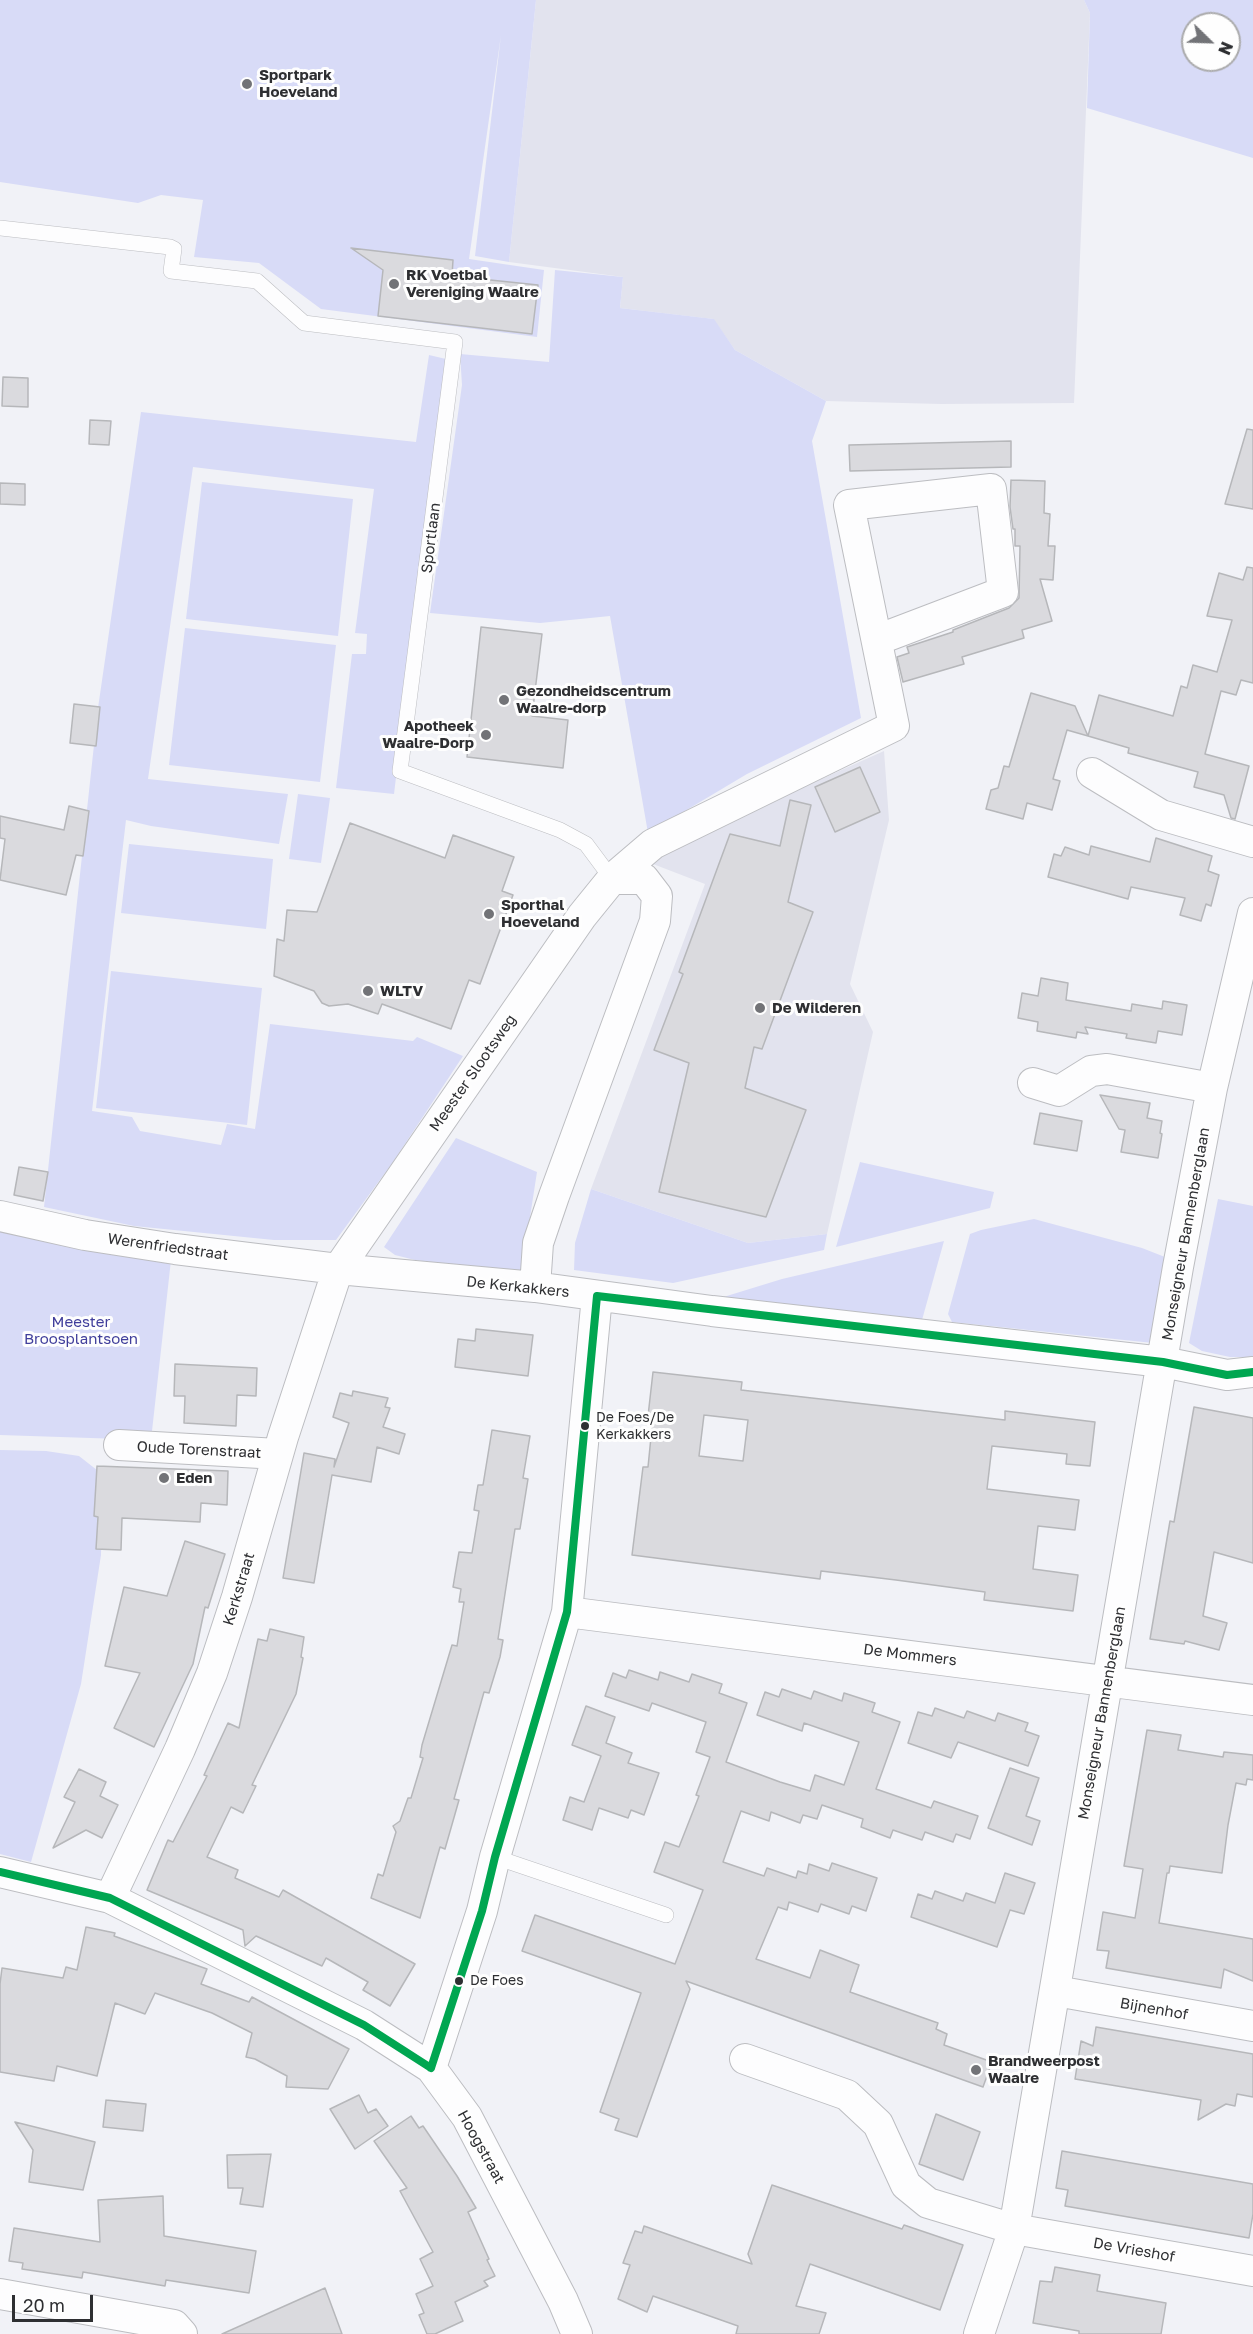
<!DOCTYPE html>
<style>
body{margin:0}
#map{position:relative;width:1253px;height:2334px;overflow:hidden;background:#f1f2f7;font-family:"Golos Text",sans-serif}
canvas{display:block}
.north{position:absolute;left:1181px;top:12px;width:60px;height:60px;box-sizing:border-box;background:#fefefe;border:2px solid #ababac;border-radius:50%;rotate:113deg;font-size:16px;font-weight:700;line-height:24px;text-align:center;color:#2e2f32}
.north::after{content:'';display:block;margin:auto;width:21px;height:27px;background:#727377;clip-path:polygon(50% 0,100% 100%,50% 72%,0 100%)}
.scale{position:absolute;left:12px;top:2295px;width:81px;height:27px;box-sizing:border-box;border:3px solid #2e2f32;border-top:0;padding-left:8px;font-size:18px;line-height:21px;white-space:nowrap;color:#2e2f32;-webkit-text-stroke:4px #fefefe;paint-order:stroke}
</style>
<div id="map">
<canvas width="1253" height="2334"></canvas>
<div class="north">N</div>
<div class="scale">20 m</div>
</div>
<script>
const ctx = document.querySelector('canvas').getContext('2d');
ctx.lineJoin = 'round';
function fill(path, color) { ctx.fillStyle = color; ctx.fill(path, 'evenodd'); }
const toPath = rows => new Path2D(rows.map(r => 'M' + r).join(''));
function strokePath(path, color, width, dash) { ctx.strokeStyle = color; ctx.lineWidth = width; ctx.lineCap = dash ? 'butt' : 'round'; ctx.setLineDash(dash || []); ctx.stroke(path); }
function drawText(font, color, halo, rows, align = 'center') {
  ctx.font = font + ' "Golos Text",sans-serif'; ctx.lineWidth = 6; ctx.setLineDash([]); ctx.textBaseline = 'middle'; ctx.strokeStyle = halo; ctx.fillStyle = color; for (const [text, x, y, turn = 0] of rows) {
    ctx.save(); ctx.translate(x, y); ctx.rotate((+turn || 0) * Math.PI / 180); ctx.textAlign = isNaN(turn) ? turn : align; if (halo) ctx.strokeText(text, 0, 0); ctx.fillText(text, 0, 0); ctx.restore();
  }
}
const built = toPath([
 [536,0,1084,0,1090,13,1074,403,941,404,826,401,735,350,713,319,620,308,623,277,509,262],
 [884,751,889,820,850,984,873,1032,827,1234,748,1243,591,1189,705,884,653,864,658,852]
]);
const green = toPath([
 [0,0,536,0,509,262,475,256,501,35,469,259,544,270,537,337,321,309,259,263,194,257,203,200,161,195,138,203,0,182],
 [1084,0,1253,0,1253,158,1087,108,1090,13],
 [1193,24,1229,24,1229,60,1193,60],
 [555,270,623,277,620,308,714,319,735,350,826,401,812,441,861,718,747,774,648,833,610,616,540,623,430,613,462,385,460,354,549,362],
 [429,355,446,359,394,794,336,788,352,654,366,654,367,634,355,633,374,489,193,467,148,779,288,794,279,844,151,826,126,820,92,1111,132,1117,140,1131,221,1145,227,1124,255,1129,270,1024,413,1041,417,1037,463,1056,393,1162,336,1240,274,1240,134,1226,44,1207,98,708,141,412,416,442],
 [202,482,353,499,338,636,186,619],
 [185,628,336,645,320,782,169,765],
 [298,794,330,798,321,863,289,859],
 [129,844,273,859,266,929,121,913],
 [111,971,262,988,247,1125,96,1108],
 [456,1138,537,1172,521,1275,415,1260,395,1255,384,1247],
 [860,1162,994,1192,990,1208,836,1247],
 [591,1189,748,1243,827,1234,824,1250,673,1283,574,1270,575,1243],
 [1218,1199,1253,1206,1253,1357,1230,1357,1202,1351,1189,1343],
 [1034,1219,1142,1248,1170,1259,1153,1343,952,1322,948,1314,970,1234,981,1230],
 [0,1227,171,1260,151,1440,0,1435],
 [944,1241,922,1320,717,1299,782,1279],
 [0,1450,46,1451,79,1456,102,1474,101,1555,81,1684,31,1862,0,1854]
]);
const building = toPath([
 [351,248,453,260,452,276,538,285,532,334,378,316,383,270,351,248],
 [3,377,28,378,28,407,2,406,3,377],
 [90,420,111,421,109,445,89,444,90,420],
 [1247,429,1253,430,1253,509,1225,504,1247,429],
 [1011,441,1011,467,850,471,849,445,1011,441],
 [1011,480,1045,481,1044,513,1050,514,1048,546,1055,546,1053,580,1040,579,1052,621,1022,630,1024,638,962,657,964,664,903,682,897,657,909,653,907,647,953,632,953,630,1009,608,1019,598,1020,546,1015,546,1015,529,1013,529,1010,507,1011,480],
 [0,483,25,484,25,505,0,504,0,483],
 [1247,567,1253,568,1253,683,1241,680,1236,695,1221,691,1205,754,1249,766,1235,819,1231,818,1224,795,1194,787,1198,772,1128,753,1129,748,1088,736,1099,695,1173,716,1181,686,1187,688,1193,665,1217,672,1232,620,1207,616,1219,573,1243,580,1247,567],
 [481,627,542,634,532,716,568,720,563,768,467,757,481,627],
 [1031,693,1075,706,1088,736,1067,730,1053,779,1060,781,1052,810,1027,803,1023,819,986,809,991,790,998,788,1004,766,1009,767,1031,693],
 [74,704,100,707,96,746,70,743,74,704],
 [860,767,880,812,835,832,815,787,860,767],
 [790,800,811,805,788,902,813,912,762,1049,754,1047,745,1088,806,1110,766,1217,659,1192,689,1063,654,1050,683,974,679,972,730,834,780,846,790,800],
 [69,806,89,811,83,856,76,855,66,895,0,880,5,839,0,838,0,816,64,830,69,806],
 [350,823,445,858,453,835,514,857,502,891,513,895,480,984,469,980,451,1029,382,1004,378,1014,348,1004,329,1006,322,1003,314,991,274,976,277,939,284,941,287,910,317,912,350,823],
 [1156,838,1212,856,1208,871,1219,875,1211,906,1206,904,1201,921,1180,915,1185,898,1131,887,1128,899,1048,877,1054,854,1061,856,1065,847,1089,855,1091,846,1150,862,1156,838],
 [1041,978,1068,983,1066,1000,1131,1011,1132,1004,1162,1009,1163,1001,1187,1005,1182,1035,1158,1031,1156,1043,1126,1038,1127,1034,1085,1027,1088,1034,1077,1032,1076,1038,1037,1031,1038,1022,1018,1018,1022,993,1038,996,1041,978],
 [1100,1095,1150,1103,1147,1118,1162,1121,1160,1133,1162,1134,1158,1158,1121,1152,1125,1130,1119,1129,1100,1095],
 [1040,1113,1082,1121,1077,1151,1034,1144,1040,1113],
 [19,1167,48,1172,43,1201,14,1195,19,1167],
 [476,1329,533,1335,528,1376,455,1367,458,1339,475,1341,476,1329],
 [175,1364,257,1368,256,1396,237,1395,236,1426,184,1423,185,1396,174,1396,175,1364],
 [653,1372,742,1382,741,1390,927,1411,1005,1420,1005,1411,1095,1422,1090,1466,1066,1464,1067,1454,992,1446,987,1489,1079,1500,1075,1530,1038,1526,1033,1569,1078,1575,1073,1611,984,1600,985,1592,896,1580,821,1571,820,1579,632,1555,643,1467,648,1467,653,1417,648,1416,653,1372],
 [704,1415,748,1420,743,1461,699,1456,704,1415],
 [353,1391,388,1398,385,1407,390,1408,383,1427,405,1434,399,1454,377,1447,371,1482,332,1475,314,1583,283,1578,304,1453,335,1459,334,1467,349,1423,333,1417,340,1393,352,1396,353,1391],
 [1194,1407,1253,1418,1253,1563,1214,1552,1203,1616,1227,1623,1219,1650,1185,1641,1184,1644,1150,1639,1170,1521,1174,1522,1194,1407],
 [492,1430,530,1436,523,1478,528,1479,520,1529,515,1529,498,1639,503,1640,500,1657,489,1693,484,1692,454,1799,459,1800,445,1849,440,1847,420,1918,371,1898,378,1874,383,1876,396,1832,393,1826,400,1821,408,1798,411,1798,423,1758,420,1757,422,1745,452,1645,457,1646,464,1602,459,1602,461,1589,453,1587,455,1575,459,1552,472,1553,479,1511,474,1510,476,1497,478,1485,483,1485,492,1430],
 [97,1466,228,1471,227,1505,201,1503,200,1522,122,1518,121,1550,96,1549,98,1517,94,1516,97,1466],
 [185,1541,225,1554,208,1608,205,1607,193,1664,154,1747,114,1728,140,1673,105,1666,124,1587,167,1596,185,1541],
 [270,1629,304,1637,301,1657,303,1658,296,1694,252,1785,256,1786,243,1813,231,1807,207,1857,238,1870,235,1878,279,1897,283,1890,415,1964,390,2006,363,1990,368,1982,326,1958,322,1966,256,1936,245,1946,243,1930,147,1890,168,1840,173,1842,207,1776,204,1775,228,1723,239,1728,258,1639,267,1641,270,1629],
 [629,1670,658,1680,660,1672,689,1682,692,1674,722,1684,719,1693,747,1703,726,1762,780,1782,810,1791,815,1775,844,1785,859,1742,804,1723,802,1731,757,1715,765,1692,779,1697,782,1689,811,1699,814,1691,842,1701,844,1693,875,1703,872,1712,900,1722,876,1789,931,1808,934,1801,978,1816,970,1839,956,1834,953,1842,925,1832,922,1840,893,1830,890,1838,861,1827,863,1819,822,1805,817,1819,803,1815,800,1823,771,1812,769,1821,741,1811,723,1862,764,1876,767,1868,796,1878,798,1871,807,1874,809,1864,829,1871,832,1863,877,1878,866,1911,852,1906,849,1914,821,1904,818,1912,789,1902,787,1910,778,1907,756,1959,810,1978,820,1950,859,1965,850,1992,938,2023,936,2029,947,2034,944,2045,992,2062,983,2087,686,1981,690,1989,637,2137,615,2130,619,2119,600,2112,641,1993,522,1951,535,1915,675,1964,703,1890,654,1872,665,1842,679,1847,699,1796,696,1795,710,1757,696,1752,706,1722,652,1703,649,1711,605,1696,613,1673,626,1678,629,1670],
 [586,1706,615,1717,606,1743,632,1753,628,1763,659,1773,644,1815,631,1810,628,1818,599,1808,592,1830,563,1820,570,1797,584,1802,601,1756,572,1745,586,1706],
 [935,1708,964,1718,967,1711,995,1721,998,1713,1028,1723,1025,1731,1039,1736,1028,1766,958,1742,951,1758,908,1743,918,1712,932,1716,935,1708],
 [1147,1730,1181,1735,1178,1750,1223,1757,1224,1752,1253,1755,1253,1780,1247,1779,1246,1785,1236,1783,1228,1825,1222,1873,1170,1866,1169,1873,1167,1873,1159,1923,1253,1939,1253,1981,1224,1969,1221,1988,1106,1968,1109,1951,1097,1950,1103,1912,1135,1918,1143,1869,1124,1866,1147,1730],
 [1010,1768,1039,1778,1026,1816,1040,1821,1032,1845,988,1828,1010,1768],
 [79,1769,106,1782,100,1796,118,1805,102,1838,86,1830,53,1848,75,1802,64,1797,79,1769],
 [1005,1873,1035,1883,1024,1914,1010,1910,997,1947,911,1917,918,1894,932,1899,935,1891,963,1901,966,1893,995,1903,1005,1873],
 [86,1927,115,1933,114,1936,207,1969,201,1984,249,2002,252,1997,349,2049,328,2089,286,2087,287,2076,255,2059,246,2057,252,2033,212,2013,155,1993,145,2014,115,2003,97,2076,57,2066,54,2081,0,2072,0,1984,2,1968,63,1978,66,1967,77,1970,86,1927],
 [1096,2027,1253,2054,1253,2097,1237,2094,1235,2106,1226,2104,1198,2120,1201,2100,1075,2079,1081,2041,1093,2046,1096,2027],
 [359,2095,368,2113,376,2109,388,2126,355,2149,330,2109,359,2095],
 [106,2100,146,2104,143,2131,103,2127,106,2100],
 [936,2114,980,2132,963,2180,919,2164,936,2114],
 [411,2116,419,2128,423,2126,457,2176,476,2208,468,2212,489,2259,487,2260,495,2276,484,2281,488,2286,455,2302,463,2321,435,2334,427,2334,419,2315,424,2313,416,2294,433,2286,420,2259,433,2252,400,2191,407,2188,374,2141,411,2116],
 [15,2122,95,2142,83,2190,29,2182,33,2150,15,2122],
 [1062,2151,1253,2184,1253,2214,1249,2238,1065,2206,1068,2190,1056,2188,1062,2151],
 [271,2154,263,2207,240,2204,243,2188,228,2188,227,2155,271,2154],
 [772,2185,902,2229,904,2225,963,2245,940,2310,810,2264,796,2306,826,2313,819,2334,736,2334,738,2326,653,2296,647,2312,618,2299,630,2265,623,2263,635,2231,642,2233,644,2226,752,2264,748,2254,772,2185],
 [163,2196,164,2236,256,2251,249,2293,166,2280,165,2286,83,2272,82,2278,22,2269,23,2263,9,2261,14,2228,100,2242,98,2200,163,2196],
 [1055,2267,1100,2275,1097,2291,1166,2303,1161,2334,1079,2334,1079,2331,1033,2323,1040,2281,1052,2282,1055,2267],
 [325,2288,342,2334,222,2334,307,2296,325,2288]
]);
const service = toPath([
 [0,228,170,247,174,249,171,271,257,281,304,323,455,342,400,771,560,830,586,844,612,879],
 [495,1857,666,1915]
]);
const minor = toPath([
 [1092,773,1161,815,1253,842],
 [1033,1083,1059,1091,1091,1071,1107,1069,1212,1088],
 [0,1216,85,1235,175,1249,338,1269,535,1287,712,1311,1163,1362,1227,1375,1253,1372],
 [535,1287,538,1243,554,1196,655,921,657,896,644,879,612,879],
 [119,1445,278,1454],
 [567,1612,1253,1700],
 [0,1872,110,1898,364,2025,431,2068,467,2117,563,2301,577,2334],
 [110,1898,180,1749,212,1673,237,1597,283,1437,338,1269,582,916,612,879,653,844,894,726,849,505,991,489,1003,592,877,640],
 [1056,1991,1253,2026],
 [745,2059,847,2095,878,2124,906,2185,928,2203,1014,2229,1253,2271],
 [431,2068,482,1911,495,1857,567,1612,597,1296],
 [0,2294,174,2325,182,2334],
 [979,2334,1014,2229,1178,1267,1212,1088,1253,913]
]);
const bus1 = toPath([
 [597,1296,1163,1362,1227,1375,1253,1372],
 [0,1872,110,1898,364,2025,431,2068],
 [431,2068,482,1911,495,1857,567,1612,597,1296]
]);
const markers = [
 [247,84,6,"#727377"],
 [394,284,6,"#727377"],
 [504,700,6,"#727377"],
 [486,735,6,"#727377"],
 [489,914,6,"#727377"],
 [368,991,6,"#727377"],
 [760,1008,6,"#727377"],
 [585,1426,5,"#2e2f32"],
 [164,1478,6,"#727377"],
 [459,1981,5,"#2e2f32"],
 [976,2070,6,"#727377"]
];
const busNames = [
 ["De Foes/De",596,1418],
 ["Kerkakkers",596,1435],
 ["De Foes",470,1981]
];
const poiNames = [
 ["Sportpark",259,75],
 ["Hoeveland",259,92],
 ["RK Voetbal",406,275],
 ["Vereniging Waalre",406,292],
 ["Gezondheidscentrum",516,691],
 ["Waalre-dorp",516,708],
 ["Apotheek",474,726,"right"],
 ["Waalre-Dorp",474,743,"right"],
 ["Sporthal",501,905],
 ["Hoeveland",501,922],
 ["WLTV",380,991],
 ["De Wilderen",772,1008],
 ["Eden",176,1478],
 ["Brandweerpost",988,2061],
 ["Waalre",988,2078]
];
const streetNames = [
 ["Sportlaan",431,538,-83],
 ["Meester Slootsweg",473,1073,-55],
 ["Monseigneur Bannenberglaan",1186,1234,-80],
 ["Werenfriedstraat",168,1247,8],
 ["De Kerkakkers",518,1287,6],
 ["Oude Torenstraat",199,1450,3],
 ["Kerkstraat",239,1589,-73],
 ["De Mommers",910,1655,7],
 ["Monseigneur Bannenberglaan",1102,1713,-80],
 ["Bijnenhof",1154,2009,10],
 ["Hoogstraat",481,2147,61],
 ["De Vrieshof",1134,2250,10]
];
const parkNames = [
 ["Meester",81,1322],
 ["Broosplantsoen",81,1339]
];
fill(built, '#e2e3ee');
fill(green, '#d8dbf7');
fill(building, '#dadade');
strokePath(building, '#b6b7ba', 1.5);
strokePath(service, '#bcbdc1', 16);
strokePath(minor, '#bcbdc1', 32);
strokePath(service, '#fdfdfe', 15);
strokePath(minor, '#fdfdfe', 30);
strokePath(bus1, '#00a651', 8);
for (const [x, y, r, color] of markers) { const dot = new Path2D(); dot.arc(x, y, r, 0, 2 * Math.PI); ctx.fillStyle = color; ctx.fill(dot); strokePath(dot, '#fefefe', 2); }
drawText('14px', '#2e2f32', '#fefefe', busNames, 'left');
drawText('bold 15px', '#2e2f32', '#fefefe', poiNames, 'left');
drawText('15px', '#2e2f32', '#fefefe', streetNames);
drawText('15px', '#403e9b', '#fefefe', parkNames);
</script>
